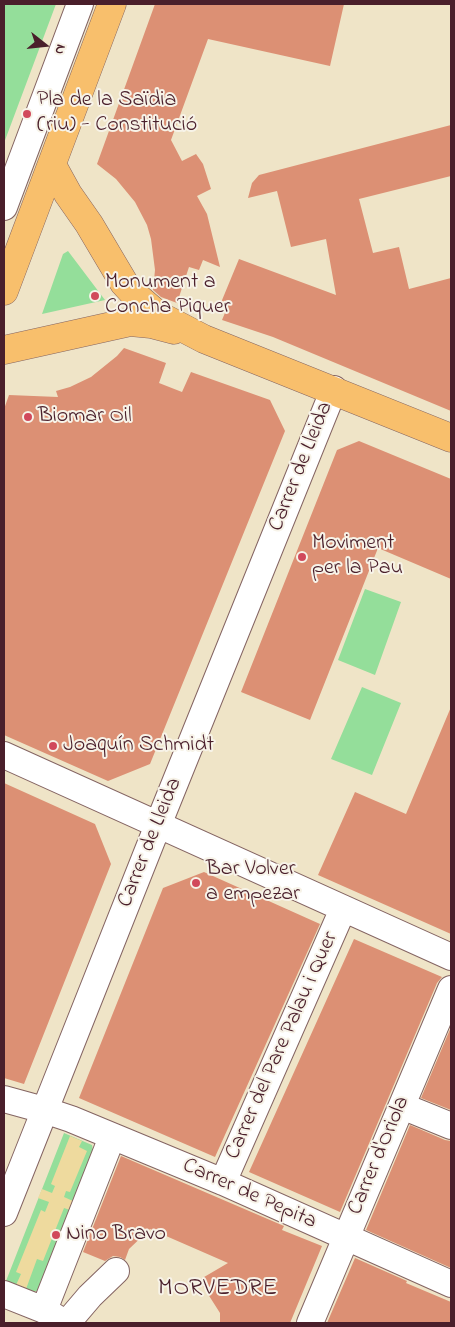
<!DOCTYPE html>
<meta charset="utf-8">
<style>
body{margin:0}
#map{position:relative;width:455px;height:1327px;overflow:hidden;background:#efe4c7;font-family:"Indie Flower",sans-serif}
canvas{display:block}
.frame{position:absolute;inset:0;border:5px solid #4a1f2b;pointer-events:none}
.north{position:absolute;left:20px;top:20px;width:50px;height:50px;-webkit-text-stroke:4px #f7f3e8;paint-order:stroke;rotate:106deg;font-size:14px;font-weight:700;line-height:20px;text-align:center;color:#4a1f2b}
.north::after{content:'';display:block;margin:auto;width:18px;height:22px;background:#4a1f2b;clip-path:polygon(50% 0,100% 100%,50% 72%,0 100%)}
</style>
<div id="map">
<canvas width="455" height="1327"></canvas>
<div class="frame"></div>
<div class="north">N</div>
</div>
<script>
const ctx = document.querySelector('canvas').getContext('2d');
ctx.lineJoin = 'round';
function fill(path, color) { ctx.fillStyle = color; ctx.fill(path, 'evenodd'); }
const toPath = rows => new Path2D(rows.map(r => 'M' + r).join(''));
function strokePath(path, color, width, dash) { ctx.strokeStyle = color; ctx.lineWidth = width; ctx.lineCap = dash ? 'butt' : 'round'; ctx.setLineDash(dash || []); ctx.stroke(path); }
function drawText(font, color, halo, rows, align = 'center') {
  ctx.font = font + ' "Indie Flower",sans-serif'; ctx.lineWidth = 4; ctx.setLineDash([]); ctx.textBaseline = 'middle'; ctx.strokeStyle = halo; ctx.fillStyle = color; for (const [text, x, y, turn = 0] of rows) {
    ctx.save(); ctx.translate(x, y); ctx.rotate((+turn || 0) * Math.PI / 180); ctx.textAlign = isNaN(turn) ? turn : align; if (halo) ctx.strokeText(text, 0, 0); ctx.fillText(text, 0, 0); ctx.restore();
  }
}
const green = toPath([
 [4,4,56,4,4,143],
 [68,251,105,300,42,314,63,254],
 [365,589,401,602,375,675,338,660],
 [362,687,401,703,372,775,331,759],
 [64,1133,92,1145,93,1150,38,1290,34,1292,6,1281]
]);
const sand = toPath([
 [70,1136,82,1141,79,1147,87,1151,70,1192,66,1191,64,1197,73,1201,70,1210,64,1208,43,1261,37,1259,26,1289,16,1285,21,1274,16,1272,41,1210,45,1212,49,1202,38,1198,42,1189,52,1193,55,1186,51,1184]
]);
const building = toPath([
 [155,4,344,4,330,66,208,39,171,140,182,161,196,154,203,164,211,189,197,196,207,214,220,267,203,260,199,270,189,267,177,303,161,297,153,290,155,270,151,239,147,225,135,202,116,179,97,164],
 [451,125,451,176,359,199,373,253,399,247,409,289,451,278,451,411,273,337,222,320,227,308,220,305,239,259,336,295,326,239,291,247,277,191,248,198,252,183,259,175],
 [124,348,166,363,159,383,182,392,191,372,270,400,285,431,150,764,108,781,4,735,4,409,9,395,58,397,56,391,70,387,91,377,117,356],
 [359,441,451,479,451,579,378,548,310,720,241,692,337,450],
 [451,707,451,934,318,875,355,792,406,814],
 [4,783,95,824,111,864,24,1084,4,1078],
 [204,872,320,924,215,1157,79,1098,163,888],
 [354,939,442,977,437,983,340,1212,249,1172],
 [451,1027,451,1110,421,1098],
 [410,1125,445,1140,451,1141,451,1268,366,1230],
 [121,1156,284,1226,282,1230,322,1246,290,1323,220,1323,220,1313,199,1280,228,1263,150,1229,129,1249,125,1260,120,1257,113,1256,105,1261,83,1252],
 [355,1258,407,1281,406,1283,451,1302,451,1323,327,1323]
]);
const minor = toPath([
 [4,207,80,4],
 [4,755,451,957],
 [4,1099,44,1110,71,1119,223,1182,451,1284],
 [402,1106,451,1126],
 [223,1182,343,909],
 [4,1213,158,825,334,389],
 [4,1294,44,1310,60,1320],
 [44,1310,112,1137],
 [67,1323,90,1296,116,1271],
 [310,1323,451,989]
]);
const major = toPath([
 [52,165,68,194,89,224,124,283,136,296,158,315,204,339,451,438],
 [4,291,112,4],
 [4,350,130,322,151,324,174,330]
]);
const markers = [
 [27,114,5,"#d1495b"],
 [95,296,5,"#d1495b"],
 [28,417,5,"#d1495b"],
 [302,557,5,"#d1495b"],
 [53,746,5,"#d1495b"],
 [196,883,5,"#d1495b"],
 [56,1235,5,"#d1495b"]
];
const poiNames = [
 ["Pla de la Saïdia",37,101],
 ["(riu) - Constitució",37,126],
 ["Monument a",105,283],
 ["Concha Piquer",105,308],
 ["Biomar Oil",38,417],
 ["Moviment",312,544],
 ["per la Pau",312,569],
 ["Joaquín Schmidt",63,746],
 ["Bar Volver",206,870],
 ["a empezar",206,895],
 ["Nino Bravo",66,1235]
];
const streetNames = [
 ["Carrer de Lleida",302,467,-68],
 ["Carrer de Lleida",151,843,-68],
 ["Carrer del Pare Palau i Quer",283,1046,-66],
 ["Carrer d'Oriola",380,1156,-67],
 ["Carrer de Pepita",249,1195,24]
];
const neighbourhoodNames = [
 ["MORVEDRE",218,1290]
];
fill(green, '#94de9a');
fill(sand, '#eeda9e');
fill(building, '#dc9074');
strokePath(minor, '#846462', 28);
strokePath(major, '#846462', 29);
strokePath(minor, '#fff', 26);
strokePath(major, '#f8bf6c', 28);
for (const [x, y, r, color] of markers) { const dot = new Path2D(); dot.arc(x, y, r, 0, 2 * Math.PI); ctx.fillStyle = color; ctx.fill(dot); strokePath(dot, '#f7f3e8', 2); }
drawText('22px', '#4a1f2b', '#f7f3e8', poiNames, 'left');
drawText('22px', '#4a1f2b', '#f7f3e8', streetNames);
ctx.letterSpacing = '1px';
drawText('24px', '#4a1f2b', '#f7f3e8', neighbourhoodNames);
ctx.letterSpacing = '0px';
</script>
